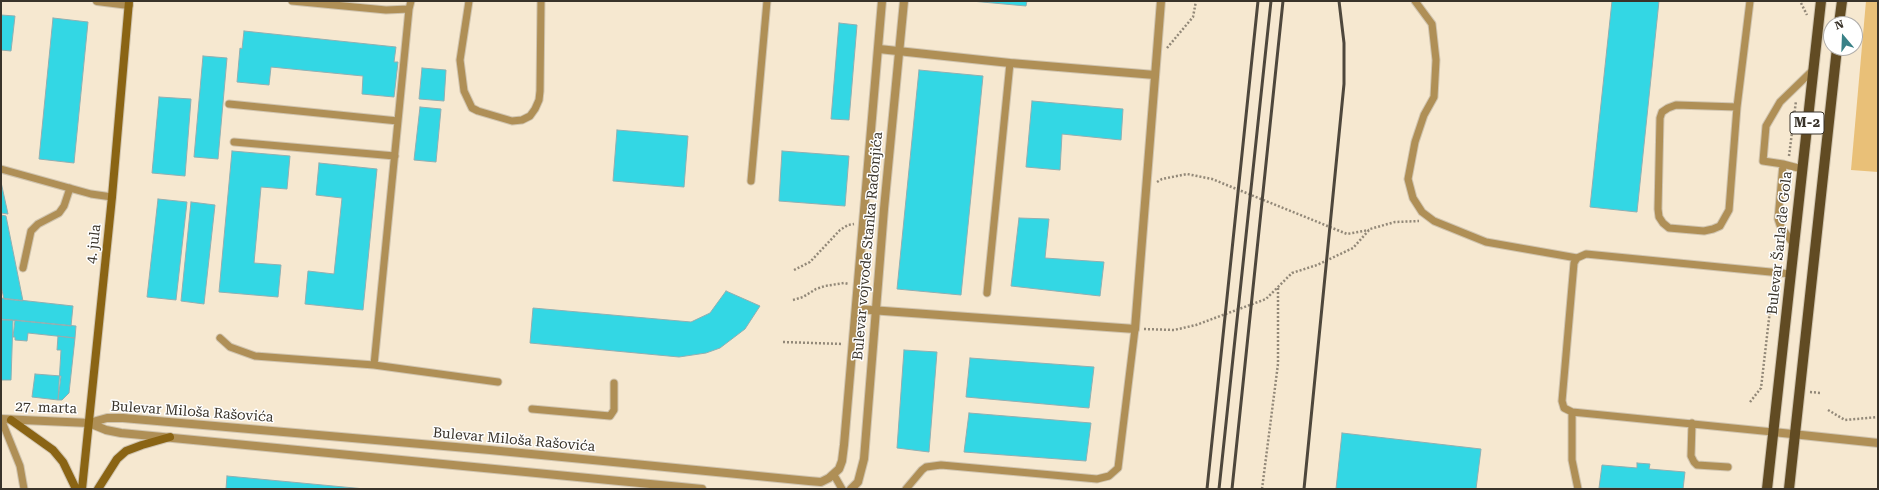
<!DOCTYPE html>
<meta charset="utf-8">
<style>
body{margin:0}
#map{position:relative;width:1879px;height:490px;overflow:hidden;background:#f6e8d0;font-family:"Roboto Serif",serif}
canvas{display:block}
.frame{position:absolute;inset:0;border:2px solid #39332a;pointer-events:none}
.north{position:absolute;left:1823px;top:16px;width:40px;height:40px;box-sizing:border-box;background:#fff;border:1px solid #b0adaa;border-radius:50%;rotate:341deg;font-size:11px;font-weight:700;line-height:16px;text-align:center;color:#39332a}
.north::after{content:'';display:block;margin:auto;width:14px;height:18px;background:#398187;clip-path:polygon(50% 0,100% 100%,50% 72%,0 100%)}
</style>
<div id="map">
<canvas width="1879" height="490"></canvas>
<div class="frame"></div>
<div class="north">N</div>
</div>
<script>
const ctx = document.querySelector('canvas').getContext('2d');
ctx.lineJoin = 'round';
function fill(path, color) { ctx.fillStyle = color; ctx.fill(path, 'evenodd'); }
const toPath = rows => new Path2D(rows.map(r => 'M' + r).join(''));
function strokePath(path, color, width, dash) { ctx.strokeStyle = color; ctx.lineWidth = width; ctx.lineCap = dash ? 'butt' : 'round'; ctx.setLineDash(dash || []); ctx.stroke(path); }
function drawText(font, color, halo, rows, align = 'center') {
  ctx.font = font + ' "Roboto Serif",serif'; ctx.lineWidth = 3; ctx.setLineDash([]); ctx.textBaseline = 'middle'; ctx.strokeStyle = halo; ctx.fillStyle = color; for (const [text, x, y, turn = 0] of rows) {
    ctx.save(); ctx.translate(x, y); ctx.rotate((+turn || 0) * Math.PI / 180); ctx.textAlign = isNaN(turn) ? turn : align; if (halo) ctx.strokeText(text, 0, 0); ctx.fillText(text, 0, 0); ctx.restore();
  }
}
const green = toPath([
 [1866,1,1878,1,1878,172,1851,170]
]);
const building = toPath([
 [971,1,1027,1,1026,6,971,1],
 [1612,1,1659,1,1637,212,1590,207,1612,1],
 [1,15,15,16,11,51,1,50,1,15],
 [53,18,88,22,74,163,39,159,53,18],
 [839,23,857,25,849,120,831,119,839,23],
 [244,31,396,47,394,62,398,62,394,97,362,94,363,76,271,67,269,85,237,82,240,48,242,49,244,31],
 [203,56,227,58,218,159,194,157,203,56],
 [422,68,446,70,444,101,419,99,422,68],
 [919,70,983,76,961,295,897,289,919,70],
 [159,97,191,99,185,176,152,173,159,97],
 [1032,101,1123,109,1121,140,1062,134,1060,170,1026,167,1032,101],
 [420,107,441,109,436,162,414,160,420,107],
 [617,130,688,136,684,187,613,181,617,130],
 [232,151,290,156,287,189,261,187,254,263,281,265,278,297,219,292,232,151],
 [782,151,849,156,845,206,779,201,782,151],
 [319,163,377,169,363,310,305,304,308,271,334,274,342,198,316,195,319,163],
 [1,182,8,214,1,213,1,182],
 [158,199,187,202,176,300,147,297,158,199],
 [191,202,215,205,204,304,181,301,191,202],
 [1,215,6,216,23,301,4,299,1,286,1,215],
 [1019,218,1049,219,1045,258,1104,262,1100,296,1011,286,1019,218],
 [726,291,760,306,745,329,720,348,706,353,679,357,530,343,533,308,691,322,710,313,726,291],
 [1,298,73,306,71,326,1,319,1,298],
 [1,320,13,320,11,380,1,380,1,320],
 [15,320,76,326,75,338,28,333,27,341,15,340,15,337,13,337,15,320],
 [58,336,75,338,69,393,62,400,58,400,61,350,57,350,58,336],
 [904,350,937,352,929,452,897,448,904,350],
 [970,358,1094,367,1089,408,966,397,970,358],
 [35,374,61,376,58,400,32,397,35,374],
 [969,413,1091,423,1086,461,964,452,969,413],
 [1342,433,1481,449,1476,489,1336,489,1342,433],
 [1637,463,1650,464,1649,469,1685,472,1683,489,1599,488,1602,465,1637,468,1637,463],
 [227,476,365,489,226,489,227,476]
]);
const path = toPath([
 [1801,3,1807,15],
 [1855,31,1856,32],
 [1167,48,1193,17,1196,1],
 [1789,156,1796,101],
 [1157,182,1162,179,1187,174,1212,179,1347,234,1369,230],
 [1776,259,1778,240],
 [794,270,810,262,840,230,848,225,854,224],
 [793,300,803,297,816,289,825,286,844,283,849,284],
 [1144,329,1174,330,1196,325,1266,299,1292,273,1317,265,1353,248,1370,229,1395,222,1419,221],
 [783,342,843,344],
 [1810,392,1821,393],
 [1750,402,1761,388,1773,284],
 [1828,410,1845,420,1878,417],
 [1262,489,1278,364,1278,287]
]);
const service = toPath([
 [292,1,386,10,409,9,411,1],
 [469,1,460,60,464,91,472,108,478,111,512,121,522,120,530,116,535,109,539,100,540,91,541,1],
 [1415,1,1432,24,1436,60,1434,97,1424,115,1415,142,1408,179,1413,198,1422,212,1434,221,1486,242,1577,258],
 [229,104,398,121],
 [1737,107,1676,105,1668,108,1662,112,1660,118,1658,209,1659,217,1663,223,1669,228,1704,231,1713,229,1720,226,1729,210,1737,107,1750,1],
 [234,142,395,156],
 [1783,164,1802,169],
 [1,169,91,194,112,197],
 [751,181,767,1],
 [1794,245,1780,225,1778,219,1783,164,1763,161,1766,126,1780,102,1813,70],
 [23,268,31,231,38,224,59,213,64,206,70,188],
 [987,293,1010,63],
 [220,338,230,347,255,356,374,365,498,382],
 [374,365,409,9],
 [532,409,610,416,614,410,614,383],
 [1572,412,1572,460,1578,489],
 [1,419,20,466,24,489],
 [1692,423,1691,456,1694,462,1697,465,1728,467],
 [1773,432,1572,412,1564,408,1562,401,1574,263,1577,258,1586,254,1791,274],
 [834,475,842,489],
 [906,489,922,470,926,467,941,465,1097,479,1109,476,1118,468,1135,329]
]);
const minor = toPath([
 [97,1,129,5],
 [879,49,1010,63,1155,75],
 [856,309,1135,329,1161,1],
 [1773,432,1878,443]
]);
const tertiary = toPath([
 [1,419,89,423,107,418,123,418,490,450,809,481,821,482,829,478,839,469,842,461,844,445,882,1],
 [89,423,106,430,121,433,702,489],
 [851,489,858,482,864,459,884,209,904,1]
]);
const secondary = toPath([
 [11,420,53,450,63,462,76,489],
 [82,489,112,197,129,1],
 [98,489,117,459,126,451,142,445,170,437]
]);
const primary = toPath([
 [1839,24,1842,1],
 [1767,489,1821,1],
 [1789,489,1837,48]
]);
const rail = toPath([
 [1207,489,1258,1],
 [1219,489,1271,1],
 [1232,489,1283,1],
 [1304,489,1344,84,1344,43,1339,1]
]);
const shields = [
 [1807,123,34]
];
const shieldNames = [
 ["M-2",1807,123]
];
const streetNames = [
 ["Bulevar Šarla de Gola",1780,243,-84],
 ["4. jula",94,244,-83],
 ["Bulevar vojvode Stanka Radonjića",868,246,-85],
 ["27. marta",46,408,2],
 ["Bulevar Miloša Rašovića",192,412,4],
 ["Bulevar Miloša Rašovića",514,440,5]
];
fill(green, '#e9c078');
fill(building, '#33d7e4');
strokePath(building, '#8fafb2', 1);
strokePath(service, '#d0c4af', 9);
strokePath(minor, '#d0c4af', 10);
strokePath(tertiary, '#d0c4af', 10);
strokePath(secondary, '#d0c4af', 10);
strokePath(primary, '#d0c4af', 12);
strokePath(path, '#928878', 2.5, [2, 2]);
strokePath(service, '#af8f56', 7);
strokePath(minor, '#af8f56', 8);
strokePath(tertiary, '#af8f56', 8);
strokePath(secondary, '#8a6414', 8);
strokePath(primary, '#614b23', 10);
strokePath(rail, '#4e473c', 3);
for (const [x, y, w] of shields) { const box = new Path2D(); box.roundRect(x - w / 2, y - 11, w, 22, 3); ctx.fillStyle = '#fff'; ctx.fill(box); strokePath(box, '#39332a', 1); }
drawText('bold 13px', '#39332a', null, shieldNames);
drawText('14px', '#39332a', '#fff', streetNames);
</script>
